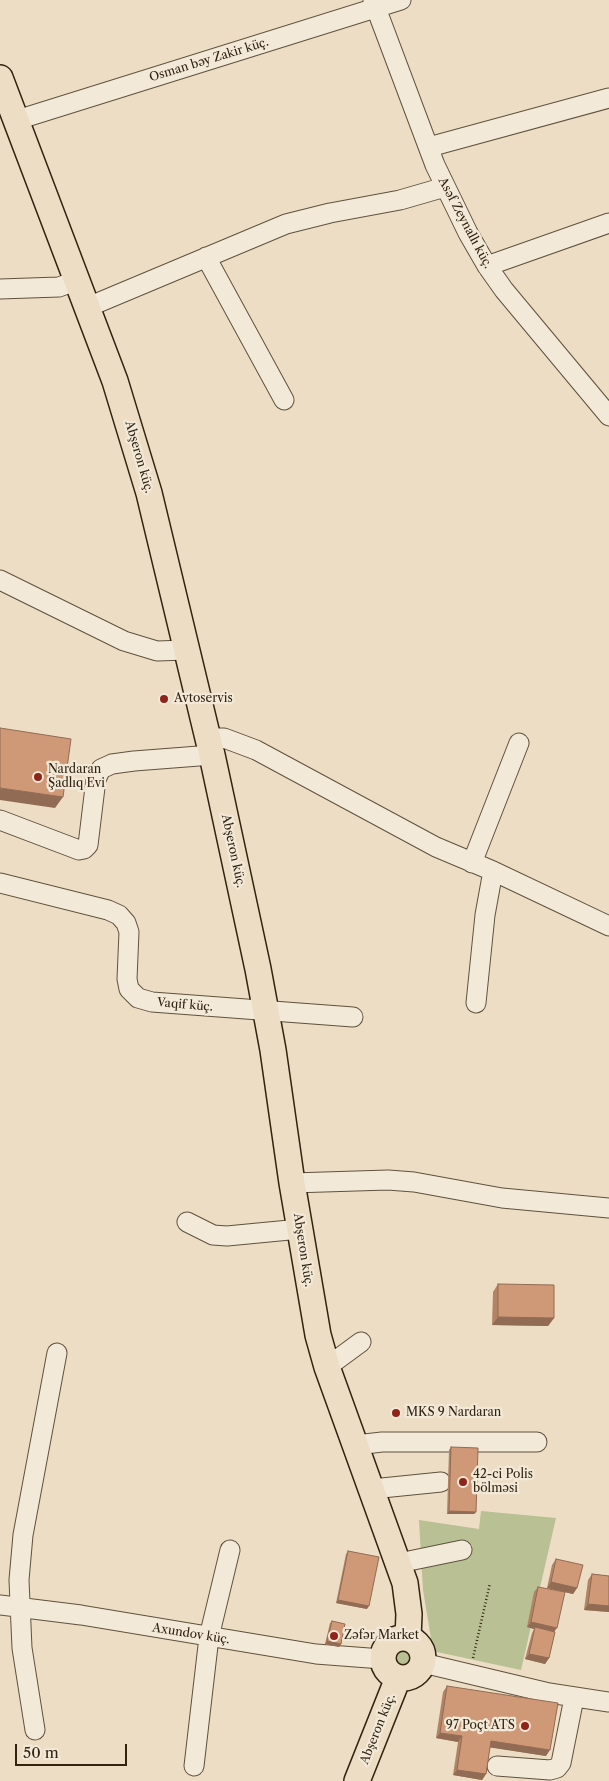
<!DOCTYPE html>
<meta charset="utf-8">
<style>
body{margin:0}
#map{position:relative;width:609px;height:1781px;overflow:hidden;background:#ecddc4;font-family:"Libre Caslon Text",serif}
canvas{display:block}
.scale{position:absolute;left:15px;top:1744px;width:112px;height:22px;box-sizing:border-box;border:2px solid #302310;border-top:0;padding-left:6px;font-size:15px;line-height:18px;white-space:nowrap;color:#302310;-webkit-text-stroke:4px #f3e9d9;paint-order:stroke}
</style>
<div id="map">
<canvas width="609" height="1781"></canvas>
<div class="scale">50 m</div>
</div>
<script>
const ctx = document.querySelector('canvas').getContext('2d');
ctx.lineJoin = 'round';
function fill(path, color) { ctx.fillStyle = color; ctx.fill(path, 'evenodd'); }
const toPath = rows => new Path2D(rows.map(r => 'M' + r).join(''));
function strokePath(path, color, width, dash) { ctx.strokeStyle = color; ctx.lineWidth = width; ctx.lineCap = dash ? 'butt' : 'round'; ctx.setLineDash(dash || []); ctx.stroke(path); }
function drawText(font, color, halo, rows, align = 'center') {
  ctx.font = font + ' "Libre Caslon Text",serif'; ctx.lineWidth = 4.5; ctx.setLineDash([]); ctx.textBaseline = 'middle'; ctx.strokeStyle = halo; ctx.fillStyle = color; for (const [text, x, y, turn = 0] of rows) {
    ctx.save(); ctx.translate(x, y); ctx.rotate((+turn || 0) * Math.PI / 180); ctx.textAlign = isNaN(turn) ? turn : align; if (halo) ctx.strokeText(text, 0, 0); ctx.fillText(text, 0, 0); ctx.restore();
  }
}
const green = toPath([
 [481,1511,556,1518,521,1670,437,1652,432,1645,423,1590,419,1520,479,1529],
 '392 1658a11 11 0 1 1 22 0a11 11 0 1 1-22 0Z'
]);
const path = toPath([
 [473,1658,490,1583]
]);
const minor = toPath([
 [373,0,435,165,468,233,487,266,504,290,609,416],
 [17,120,401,0],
 [429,147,609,98],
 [206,257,284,400],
 [487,266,609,223],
 [0,289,59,287,78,280],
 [88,307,286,224,330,213,400,200,445,187],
 [0,580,124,641,157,651,187,650],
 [208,738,224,738,256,750,436,847,493,871,609,926],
 [0,820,79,850,84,849,88,845,96,779,101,769,112,764,134,761,212,755],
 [472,863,519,743],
 [0,883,108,910,119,915,126,923,129,932,127,979,129,989,138,998,152,1002,353,1017],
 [476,1003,485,915,493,871],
 [292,1183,388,1180,414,1182,502,1198,609,1208],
 [187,1222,213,1235,227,1236,300,1229],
 [327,1367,361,1342],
 [356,1445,382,1442,537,1442],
 [372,1489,441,1482],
 [399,1563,462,1550],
 [0,1605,81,1615,316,1654,382,1659],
 [423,1663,549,1693,609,1702],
 [35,1730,22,1648,19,1580,23,1535,57,1353],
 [194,1766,209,1637,230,1550],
 [497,1766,550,1770,557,1768,561,1763,574,1698]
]);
const major = toPath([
 [0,78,115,381,149,493,212,755,258,969,273,1050,292,1183,318,1335,327,1367,405,1583,409,1614,408,1638],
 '383 1658a20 20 0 1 1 40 0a20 20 0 1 1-40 0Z',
 [357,1781,398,1678]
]);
const wall = toPath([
 [498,1284,554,1318,548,1326,492,1325,493,1292],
 [451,1447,476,1512,474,1514,447,1514,449,1450],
 [348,1551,367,1609,336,1603,346,1554],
 [556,1559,577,1588,573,1594,547,1588,552,1565],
 [592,1574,609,1576,609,1612,584,1610,588,1580],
 [538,1587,555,1632,549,1658,545,1664,525,1659,532,1633,534,1629,527,1627,534,1592],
 [332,1621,341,1644,339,1647,325,1644,330,1623],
 [447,1686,546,1756,490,1747,486,1774,482,1780,453,1775,458,1742,436,1738,443,1692]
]);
const shadedWall = toPath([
 [0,788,63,797,55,808,0,800],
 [498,1317,554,1318,548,1326,492,1325],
 [449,1511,476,1512,474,1514,447,1514],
 [551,1582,577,1588,573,1594,547,1588],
 [338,1600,369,1606,367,1609,336,1603],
 [588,1604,609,1606,609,1612,584,1610],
 [531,1622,557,1628,553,1633,535,1627,534,1629,527,1627],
 [327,1641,341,1644,339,1647,325,1644],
 [529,1654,549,1658,545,1664,525,1659],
 [440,1733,462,1736,458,1742,436,1738],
 [491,1741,550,1750,546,1756,487,1747],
 [457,1770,486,1774,482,1780,453,1775]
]);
const building = toPath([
 [0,728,71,739,63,797,0,788,0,728],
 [498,1284,554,1285,554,1318,498,1317,498,1284],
 [451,1447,478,1448,476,1512,449,1511,451,1447],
 [348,1551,379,1557,369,1606,338,1600,348,1551],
 [556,1559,583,1565,577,1588,551,1582,556,1559],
 [592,1574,609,1576,609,1606,588,1604,592,1574],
 [538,1587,565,1592,557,1628,531,1622,538,1587],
 [332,1621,345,1624,341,1644,327,1641,332,1621],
 [535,1627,555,1632,549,1658,529,1654,535,1627],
 [447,1686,558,1703,550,1750,491,1741,486,1774,457,1770,462,1736,440,1733,447,1686]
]);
const markers = [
 [164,699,5,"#8f2418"],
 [38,777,5,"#8f2418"],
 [396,1413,5,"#8f2418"],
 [463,1482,5,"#8f2418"],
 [334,1636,5,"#8f2418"],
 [525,1726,5,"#8f2418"]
];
const streetNames = [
 ["Osman bəy Zakir küç.",209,60,-17],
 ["Asəf Zeynallı küç.",465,223,62],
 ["Abşeron küç.",139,457,74],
 ["Abşeron küç.",233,851,78],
 ["Vaqif küç.",185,1005,5],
 ["Abşeron küç.",303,1250,81],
 ["Axundov küç.",191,1634,9],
 ["Abşeron küç.",378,1729,-68]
];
const poiNames = [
 ["Avtoservis",174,699],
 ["Nardaran",48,770],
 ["Şadlıq Evi",48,784],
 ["MKS 9 Nardaran",406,1413],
 ["42-ci Polis",473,1475],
 ["bölməsi",473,1489],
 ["Zəfər Market",344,1636],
 ["97 Poçt ATS",515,1726,"right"]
];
fill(green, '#b8c094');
strokePath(minor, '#5f523d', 21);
strokePath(major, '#302310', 28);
strokePath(path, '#302310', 2.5, [1, 2.5]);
strokePath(minor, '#f3e9d9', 19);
strokePath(major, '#ecddc4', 25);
fill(wall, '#b28466');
fill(shadedWall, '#916b53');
fill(building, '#cf9977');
strokePath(building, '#916b53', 1);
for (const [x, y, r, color] of markers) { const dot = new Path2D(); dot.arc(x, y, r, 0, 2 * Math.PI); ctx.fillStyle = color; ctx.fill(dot); strokePath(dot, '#f3e9d9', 2); }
drawText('12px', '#302310', '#f3e9d9', streetNames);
drawText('12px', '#302310', '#f3e9d9', poiNames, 'left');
</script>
